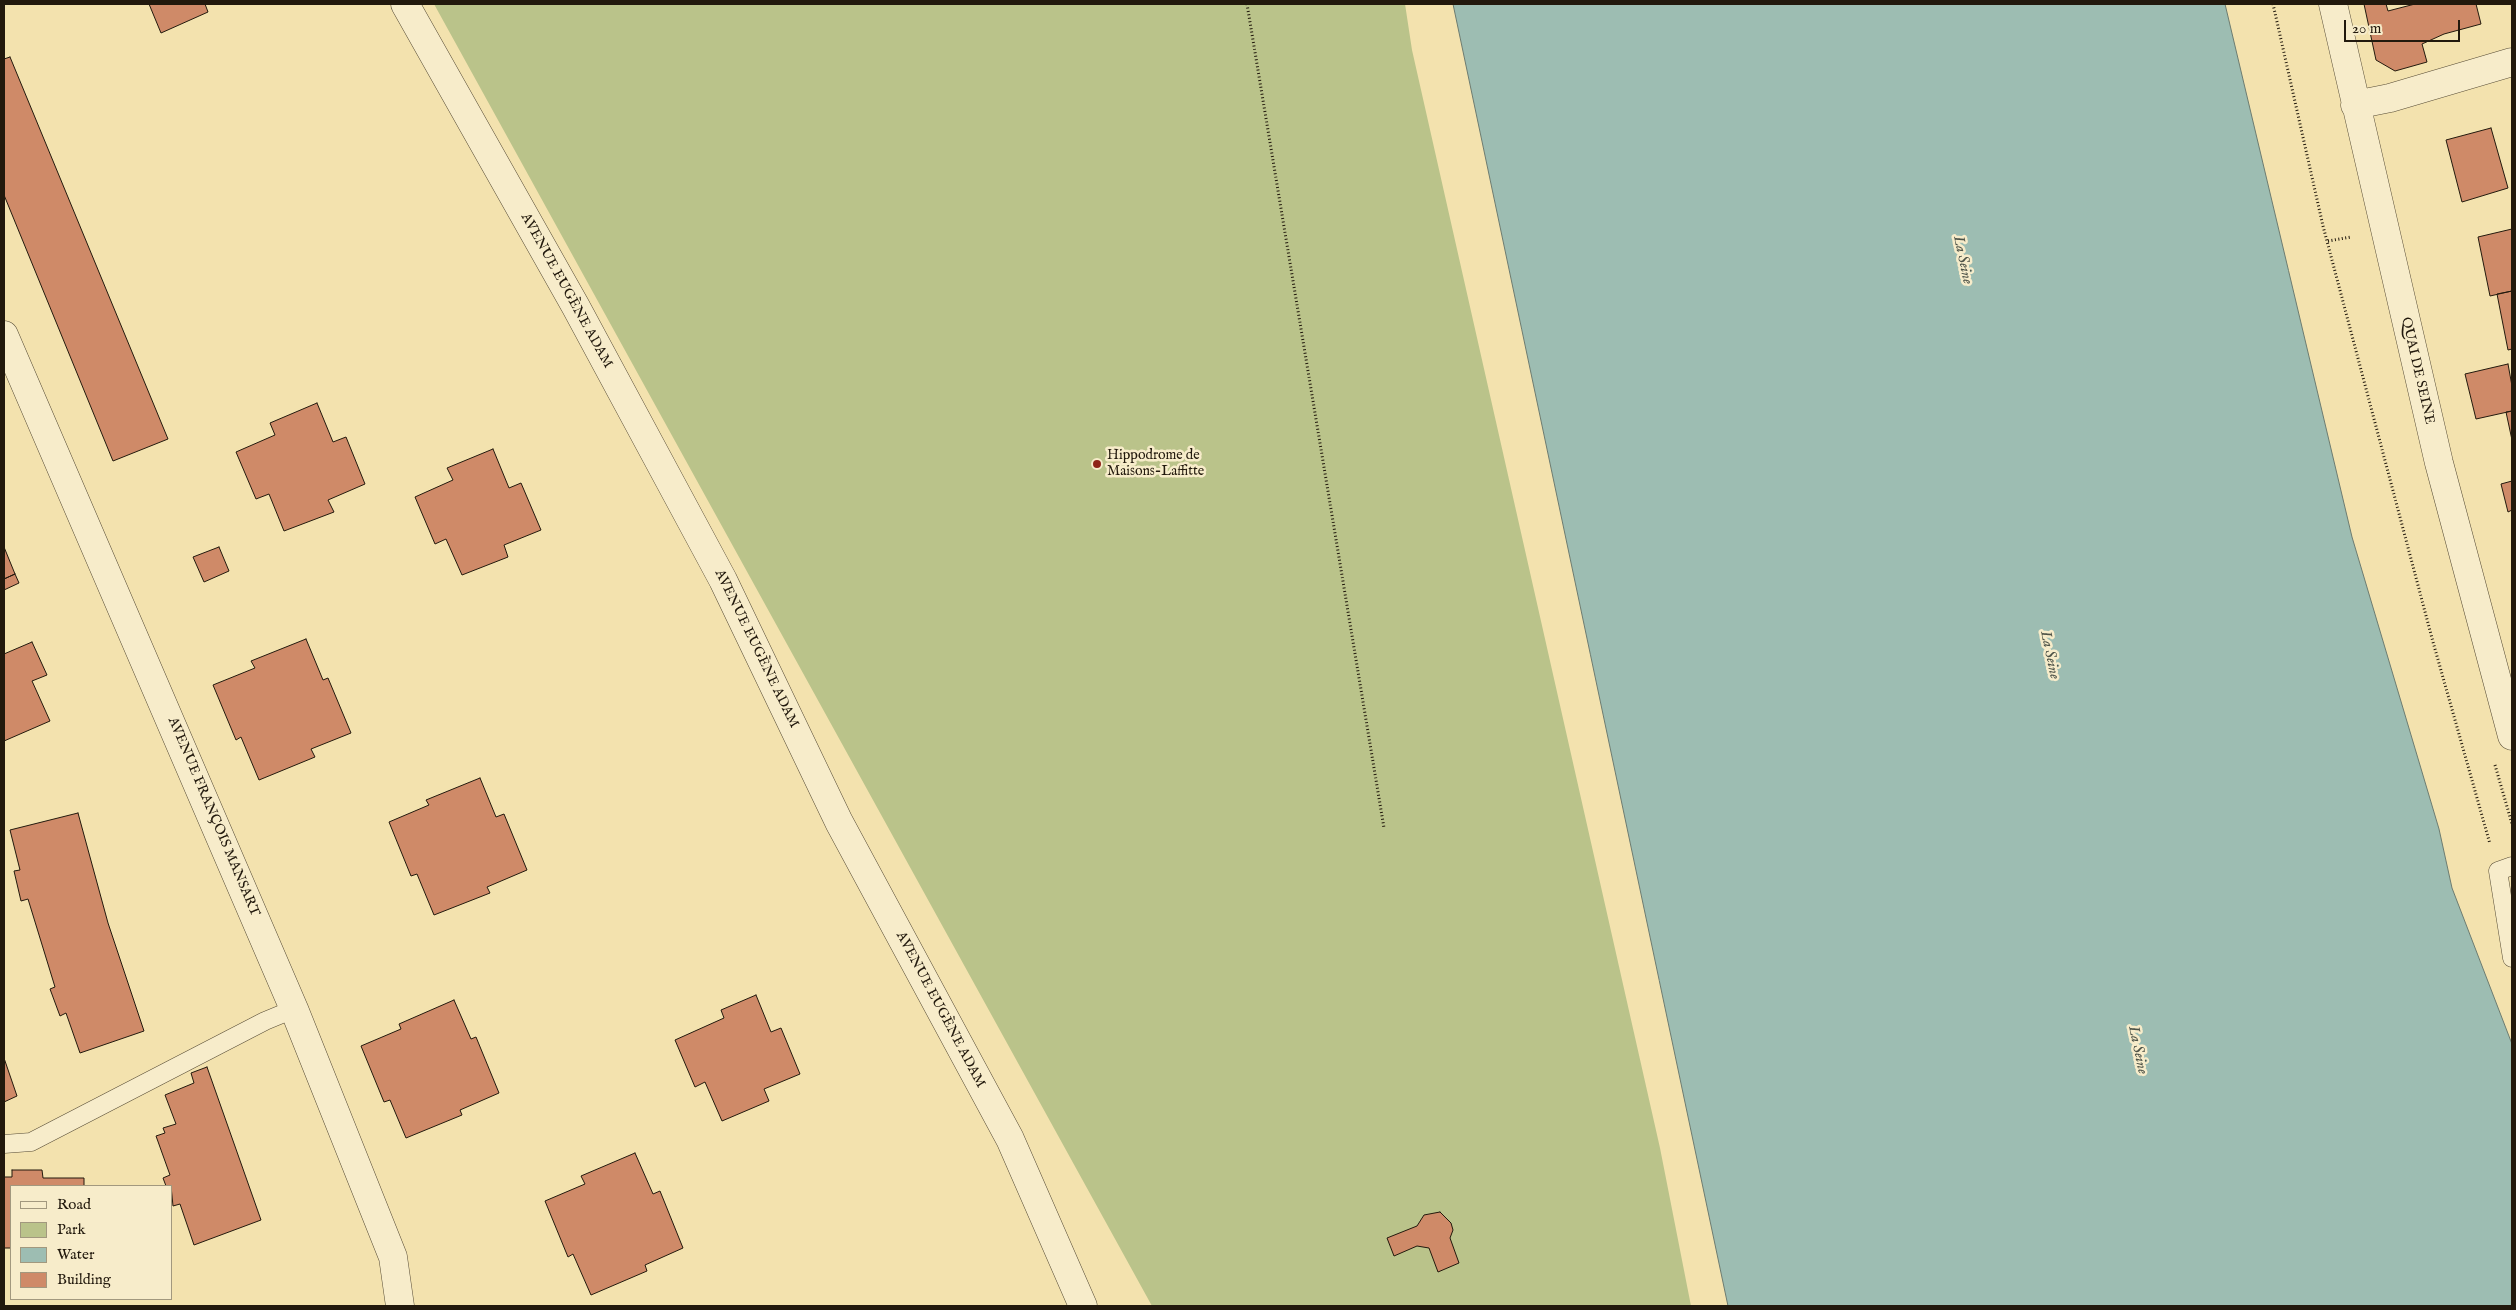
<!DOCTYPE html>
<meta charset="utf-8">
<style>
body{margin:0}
#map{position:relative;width:2516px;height:1310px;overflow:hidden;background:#f3e2ae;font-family:"IM FELL English",serif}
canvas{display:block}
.frame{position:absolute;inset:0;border:5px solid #22190d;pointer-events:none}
.legend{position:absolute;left:10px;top:1185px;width:162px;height:115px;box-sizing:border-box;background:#f7ecca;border:1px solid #a2987e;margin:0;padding:6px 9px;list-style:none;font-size:15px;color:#22190d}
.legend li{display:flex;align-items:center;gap:10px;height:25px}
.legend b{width:25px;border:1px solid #a2987e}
.scale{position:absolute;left:2344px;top:20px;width:116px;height:22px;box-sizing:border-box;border:2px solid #22190d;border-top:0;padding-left:6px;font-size:15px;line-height:18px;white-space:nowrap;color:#22190d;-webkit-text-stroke:4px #f7ecca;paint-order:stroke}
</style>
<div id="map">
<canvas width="2516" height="1310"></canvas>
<div class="frame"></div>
<ul class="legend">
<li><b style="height:6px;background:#f7ecca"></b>Road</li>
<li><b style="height:14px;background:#bac38a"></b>Park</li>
<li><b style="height:14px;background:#9dbdb2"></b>Water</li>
<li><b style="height:14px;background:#cf8a68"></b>Building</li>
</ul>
<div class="scale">20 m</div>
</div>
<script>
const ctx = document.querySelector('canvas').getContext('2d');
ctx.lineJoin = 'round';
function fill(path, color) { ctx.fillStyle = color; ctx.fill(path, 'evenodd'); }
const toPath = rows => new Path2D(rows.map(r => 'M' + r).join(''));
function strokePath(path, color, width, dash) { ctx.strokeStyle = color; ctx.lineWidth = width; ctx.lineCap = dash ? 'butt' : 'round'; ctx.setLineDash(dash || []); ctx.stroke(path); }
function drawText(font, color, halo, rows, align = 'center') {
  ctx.font = font + ' "IM FELL English",serif'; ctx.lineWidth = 5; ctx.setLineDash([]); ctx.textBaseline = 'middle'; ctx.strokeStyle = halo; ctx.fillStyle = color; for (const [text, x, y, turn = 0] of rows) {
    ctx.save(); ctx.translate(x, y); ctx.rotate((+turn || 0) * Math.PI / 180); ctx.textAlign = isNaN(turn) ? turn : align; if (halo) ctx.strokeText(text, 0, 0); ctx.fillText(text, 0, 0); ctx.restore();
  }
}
const green = toPath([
 [434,4,1405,4,1412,50,1660,1148,1691,1306,1152,1306]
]);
const water = toPath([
 [1453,4,2225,4,2352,537,2439,829,2452,888,2512,1044,2512,1306,1728,1306,1453,4]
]);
const building = toPath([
 [149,4,205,4,208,12,161,33,149,4],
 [2364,4,2386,4,2388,11,2415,4,2476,4,2481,24,2444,34,2422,44,2427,62,2395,71,2376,60,2364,4],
 [10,57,168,439,113,461,4,195,4,59,10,57],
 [2491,128,2508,188,2462,202,2446,140,2491,128],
 [2512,229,2512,291,2490,296,2478,237,2512,229],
 [2512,291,2512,349,2508,350,2497,294,2512,291],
 [2508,364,2512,386,2512,411,2476,419,2465,374,2508,364],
 [317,403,333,442,346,437,365,484,328,500,334,512,284,531,269,494,256,499,236,452,275,435,270,423,317,403],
 [2512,411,2512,440,2506,412,2512,411],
 [493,449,509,488,521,483,541,530,504,545,508,557,462,575,446,539,435,544,415,497,453,480,447,468,493,449],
 [2512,481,2512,510,2508,512,2501,484,2512,481],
 [4,547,15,574,4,579,4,547],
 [219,547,229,571,204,582,193,557,219,547],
 [15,574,19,583,4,590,4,579,15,574],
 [306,639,323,680,328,678,351,733,311,749,315,757,259,780,241,737,236,740,213,685,255,668,251,661,306,639],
 [32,642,47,675,32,681,50,721,4,741,4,654,32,642],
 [480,778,496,817,504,814,527,870,487,887,490,893,434,915,417,874,411,876,389,822,429,805,426,800,480,778],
 [78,813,108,923,144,1031,80,1053,66,1013,60,1016,50,989,55,987,28,899,21,901,14,871,20,870,10,830,78,813],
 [756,995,771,1032,781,1028,800,1074,764,1089,769,1101,722,1121,705,1082,695,1087,675,1040,724,1018,721,1010,756,995],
 [454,1000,471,1039,476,1037,499,1093,460,1110,462,1115,406,1138,390,1100,384,1102,361,1046,401,1029,399,1024,454,1000],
 [4,1058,17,1096,4,1102,4,1058],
 [207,1067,261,1220,194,1245,180,1204,173,1206,171,1186,166,1186,163,1178,170,1175,156,1136,165,1133,163,1128,176,1124,165,1095,194,1083,191,1073,207,1067],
 [635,1153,653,1194,660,1191,683,1248,645,1265,647,1271,591,1295,573,1254,568,1257,545,1201,585,1184,581,1176,635,1153],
 [12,1170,42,1170,43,1178,84,1178,84,1186,11,1186,11,1248,4,1248,4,1177,12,1177,12,1170],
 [1440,1212,1451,1223,1453,1230,1450,1238,1459,1263,1438,1272,1429,1248,1417,1246,1394,1256,1387,1238,1417,1226,1424,1215,1440,1212]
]);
const path = toPath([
 [1247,4,1384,828],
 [2273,4,2323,226,2433,642,2490,844],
 [2328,241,2351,237],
 [2495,765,2512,824]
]);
const service = toPath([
 [2512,866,2498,871,2512,958],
 [4,1144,31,1142,265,1021,294,1009]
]);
const minor = toPath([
 [405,4,576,307,723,580,839,822,1010,1139,1083,1306],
 [2333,4,2439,463,2512,736],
 [2355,105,2390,98,2512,62],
 [4,335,294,1009,393,1257,400,1306]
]);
const markers = [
 [1097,464,5,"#8f2418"]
];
const streetNames = [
 ["AVENUE EUGÈNE ADAM",566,291,61],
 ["QUAI DE SEINE",2417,371,77],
 ["AVENUE EUGÈNE ADAM",756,649,64],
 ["AVENUE FRANÇOIS MANSART",213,817,67],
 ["AVENUE EUGÈNE ADAM",940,1010,62]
];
const poiNames = [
 ["Hippodrome de",1107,456],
 ["Maisons-Laffitte",1107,472]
];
const waterNames = [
 ["La Seine",1962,260,78],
 ["La Seine",2049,655,78],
 ["La Seine",2137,1050,78]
];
fill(green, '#bac38a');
fill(water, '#9dbdb2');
strokePath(water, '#6c7b70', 1);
fill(building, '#cf8a68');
strokePath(building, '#22190d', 1);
strokePath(service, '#564b35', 19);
strokePath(minor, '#564b35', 29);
strokePath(path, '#22190d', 3, [1, 2.5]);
strokePath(service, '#f7ecca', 18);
strokePath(minor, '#f7ecca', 28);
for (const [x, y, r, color] of markers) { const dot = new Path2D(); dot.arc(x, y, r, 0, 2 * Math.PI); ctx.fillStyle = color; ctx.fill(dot); strokePath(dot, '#f7ecca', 2); }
drawText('14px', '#22190d', '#f7ecca', streetNames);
drawText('14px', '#22190d', '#f7ecca', poiNames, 'left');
drawText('italic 15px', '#4d5247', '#f7ecca', waterNames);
</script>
